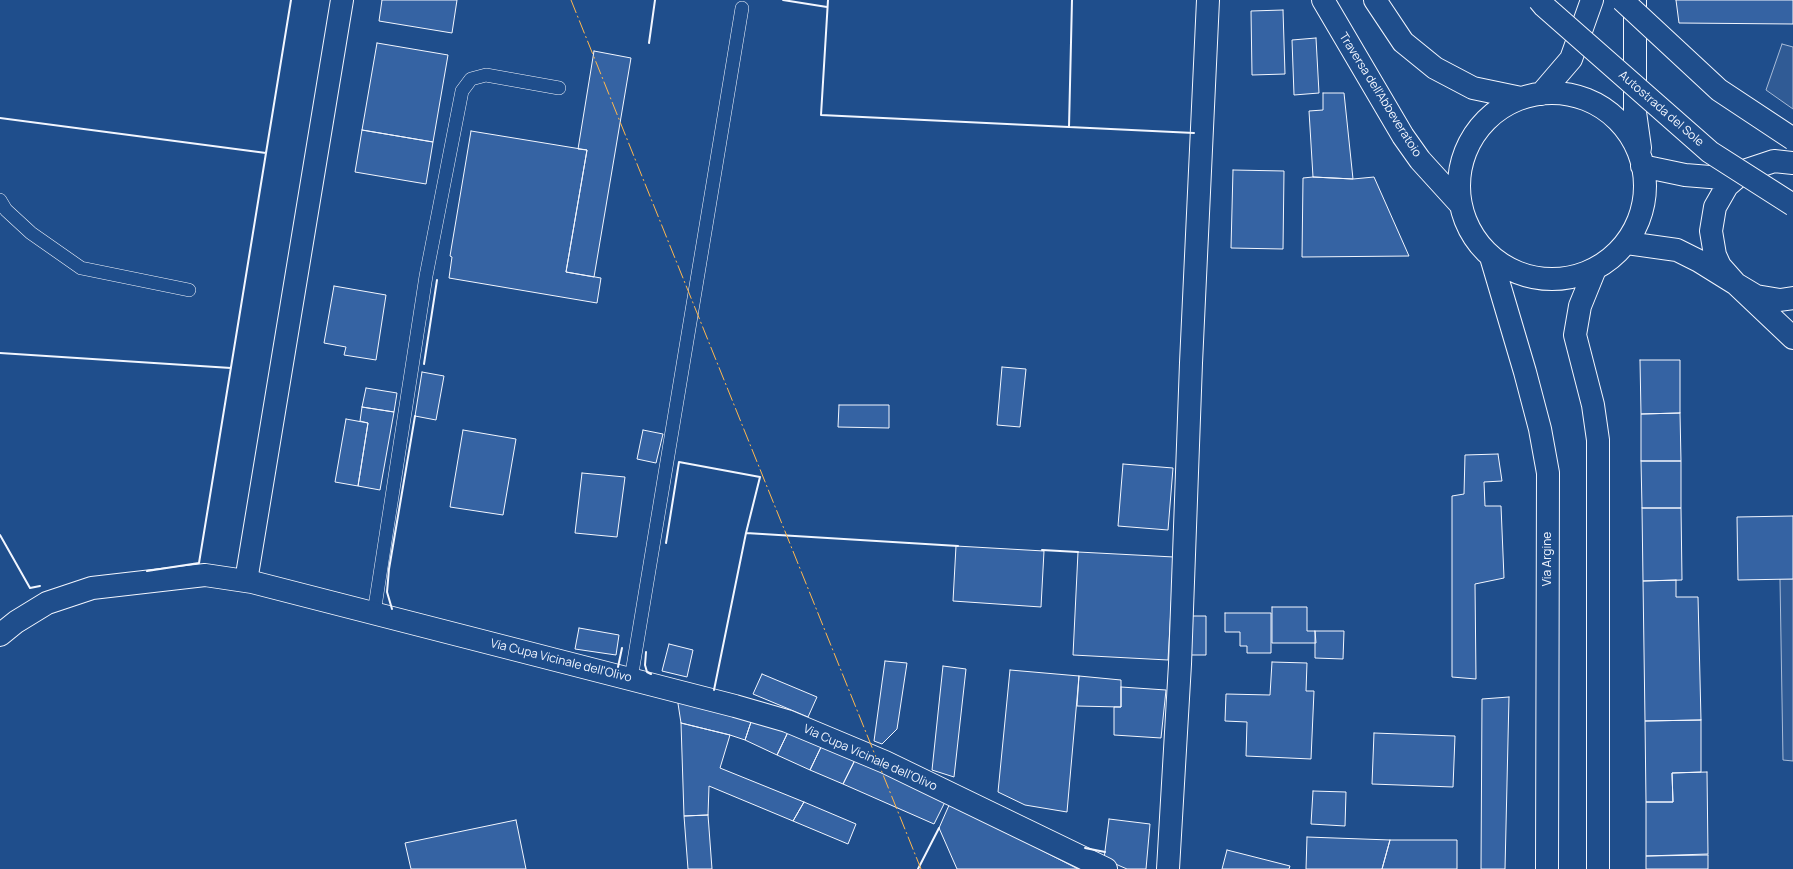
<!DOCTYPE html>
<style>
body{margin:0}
canvas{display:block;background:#1f4e8c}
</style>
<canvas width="1793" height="869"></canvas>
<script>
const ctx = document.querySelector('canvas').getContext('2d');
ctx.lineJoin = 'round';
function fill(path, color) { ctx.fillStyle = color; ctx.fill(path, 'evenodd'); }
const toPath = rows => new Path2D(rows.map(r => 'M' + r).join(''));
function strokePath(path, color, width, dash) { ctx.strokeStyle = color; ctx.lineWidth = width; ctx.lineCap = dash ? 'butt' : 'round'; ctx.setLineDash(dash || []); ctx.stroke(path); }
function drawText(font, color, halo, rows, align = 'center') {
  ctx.font = font + ' Manrope,sans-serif'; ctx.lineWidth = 3; ctx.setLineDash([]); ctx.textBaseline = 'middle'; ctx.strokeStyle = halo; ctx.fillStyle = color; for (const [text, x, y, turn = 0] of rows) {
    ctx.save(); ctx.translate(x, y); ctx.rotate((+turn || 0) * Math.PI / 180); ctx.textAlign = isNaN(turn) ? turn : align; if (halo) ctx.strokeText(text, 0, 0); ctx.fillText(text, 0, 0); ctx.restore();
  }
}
const built = toPath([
 [1782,44,1793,47,1793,109,1766,90,1782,44],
 [1780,579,1793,579,1793,761,1783,760,1780,579]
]);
const building = toPath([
 [382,0,457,0,452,33,379,21,382,0],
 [1676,0,1793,0,1793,24,1679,23,1676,0],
 [1283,10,1285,74,1252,75,1251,11,1283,10],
 [1316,38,1319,93,1294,95,1292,40,1316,38],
 [377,43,448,55,433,142,362,130,377,43],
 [594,51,631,58,594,277,566,272,587,150,578,149,594,51],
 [1323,93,1344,93,1353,179,1313,177,1309,111,1323,110,1323,93],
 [362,130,433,142,426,184,355,172,362,130],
 [471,131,587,150,566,272,601,278,597,303,449,278,452,257,450,256,471,131],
 [1233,170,1284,171,1283,249,1231,248,1233,170],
 [1313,177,1353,179,1374,177,1409,256,1302,257,1303,178,1313,177],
 [334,286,386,295,376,360,344,355,346,347,324,343,334,286],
 [1640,360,1680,360,1680,413,1641,414,1640,360],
 [1002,367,1026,369,1020,427,997,425,1002,367],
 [422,372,444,376,436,420,415,416,422,372],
 [366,388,397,393,394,412,362,407,366,388],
 [839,405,889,405,889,428,838,427,839,405],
 [362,407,394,412,380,490,358,486,368,423,360,421,362,407],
 [1680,413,1681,461,1641,461,1641,414,1680,413],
 [346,419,368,423,358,486,335,482,346,419],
 [463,430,516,439,503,515,450,507,463,430],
 [643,430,663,434,656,463,637,459,643,430],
 [1498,454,1502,481,1484,482,1485,506,1501,506,1504,578,1475,584,1476,679,1452,677,1452,496,1464,494,1465,455,1498,454],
 [1641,461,1681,461,1681,508,1642,508,1641,461],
 [1123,464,1173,468,1168,530,1118,526,1123,464],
 [582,473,625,477,617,537,575,533,582,473],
 [1642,508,1681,508,1682,580,1643,581,1642,508],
 [1793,516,1793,579,1738,580,1737,517,1793,516],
 [956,546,1044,551,1041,607,953,601,956,546],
 [1078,552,1174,557,1168,660,1073,655,1078,552],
 [1676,580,1676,597,1698,597,1701,720,1645,721,1643,581,1676,580],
 [1272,607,1307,607,1307,631,1315,631,1316,643,1272,643,1272,607],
 [1225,613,1271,613,1271,653,1247,653,1247,646,1240,646,1240,632,1225,632,1225,613],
 [1187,616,1206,616,1206,655,1187,655,1187,616],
 [579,628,619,635,616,655,575,649,579,628],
 [1315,631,1344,631,1343,659,1315,658,1315,631],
 [669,644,693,650,687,677,662,671,669,644],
 [885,661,907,663,897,729,882,744,874,741,885,661],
 [1272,662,1307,663,1306,691,1314,691,1311,759,1246,756,1247,722,1225,721,1226,694,1270,695,1272,662],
 [943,666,966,669,954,777,932,770,943,666],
 [1010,670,1079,676,1067,812,1025,805,998,792,1010,670],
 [762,674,817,697,808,717,753,694,762,674],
 [1079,676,1121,680,1121,707,1077,706,1079,676],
 [1121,687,1166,690,1161,738,1114,735,1114,707,1121,707,1121,687],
 [677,697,752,719,745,740,730,735,681,723,677,697],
 [1509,697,1505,869,1481,869,1482,699,1509,697],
 [752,719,789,730,777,755,745,740,752,719],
 [1701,720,1701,772,1672,773,1673,802,1646,802,1645,721,1701,720],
 [681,723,730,735,720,768,804,802,793,821,709,786,708,815,684,816,681,723],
 [789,730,822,745,810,770,777,755,789,730],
 [1374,733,1455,736,1453,787,1372,784,1374,733],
 [822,745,855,760,843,784,810,770,822,745],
 [855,760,945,802,934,824,843,784,855,760],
 [1707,772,1708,854,1646,856,1646,802,1673,802,1672,773,1707,772],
 [1313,791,1346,792,1345,826,1311,824,1313,791],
 [804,802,856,824,848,844,793,821,804,802],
 [950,803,1078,869,957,869,939,828,950,803],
 [708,815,712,869,688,869,684,816,708,815],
 [1109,819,1150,824,1146,869,1127,869,1104,859,1109,819],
 [516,820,526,869,411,869,405,843,516,820],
 [1307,837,1390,840,1382,869,1306,869,1307,837],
 [1390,840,1457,840,1457,869,1382,869,1390,840],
 [1227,850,1290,866,1289,869,1222,869,1227,850],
 [1708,855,1708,869,1646,869,1646,856,1708,855]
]);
const lane = toPath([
 [0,200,6,210,31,233,81,268,189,290],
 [374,613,426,276,462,91,471,79,486,75,559,88],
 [631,679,742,8]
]);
const street = toPath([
 [246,581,342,0],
 [0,635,16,622,47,603,92,588,205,575,252,582,735,706,787,721,885,762,1106,869],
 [1168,869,1180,664,1191,363,1208,0]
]);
const secondary = toPath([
 [1323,0,1403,136,1420,160,1460,204],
 [1375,0,1403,42,1435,68,1473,88,1521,98],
 [1635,0,1635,112,1640,148],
 '1459 186a93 93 0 1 1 186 0a93 93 0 1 1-186 0Z',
 [1541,94,1571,59,1592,0],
 [1793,163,1774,161,1747,170,1735,179,1727,186,1715,207,1711,231,1715,255,1720,266,1736,284,1756,296,1780,300,1793,298],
 [1642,166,1685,175,1735,179],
 [1627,243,1677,250,1699,261,1736,284,1793,338],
 [1491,257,1525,372,1540,429,1548,473,1547,869],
 [1595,269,1580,306,1575,335,1593,405,1598,440,1598,869]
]);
const highwayBridge = toPath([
 [1539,0,1544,6,1710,152,1793,205],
 [1622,0,1719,90,1793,139]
]);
const wall = toPath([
 [783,0,827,7],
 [828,0,821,115,1069,127,1072,0],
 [649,43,655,0],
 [0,118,266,153,291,0],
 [1069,127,1194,133],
 [0,353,231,368],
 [424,364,437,280],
 [0,535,30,588,40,586],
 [666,543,679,462,760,477,746,533],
 [1042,550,1078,552],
 [147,571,199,563,266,153],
 [392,609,387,592,389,569,415,416],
 [646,652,645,665,647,672,651,674],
 [618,667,622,648],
 [714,690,746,533,958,546],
 [1085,848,1105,852],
 [918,869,939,828]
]);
const power = toPath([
 [571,0,921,869]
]);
const streetNames = [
 ["Traversa dell'Abbeveratoio",1380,95,58],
 ["Autostrada del Sole",1661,109,41],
 ["Via Argine",1548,559,-90],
 ["Via Cupa Vicinale dell'Olivo",561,661,14],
 ["Via Cupa Vicinale dell'Olivo",870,758,24]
];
fill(built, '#305b95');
strokePath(built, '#a8bbd7', 1);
fill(building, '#3563a3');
strokePath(building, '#f2f6ff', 1);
strokePath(lane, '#f2f6ff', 14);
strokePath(street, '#f2f6ff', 24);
strokePath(secondary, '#f2f6ff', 24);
strokePath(lane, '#1f4e8c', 13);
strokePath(street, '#1f4e8c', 22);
strokePath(secondary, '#1f4e8c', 22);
strokePath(highwayBridge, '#f2f6ff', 24, []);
strokePath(highwayBridge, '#1f4e8c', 22);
strokePath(wall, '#f2f6ff', 2);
strokePath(power, '#ffb74d', 1, [14, 3, 2, 3]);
drawText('12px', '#f2f6ff', '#1f4e8c', streetNames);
</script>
